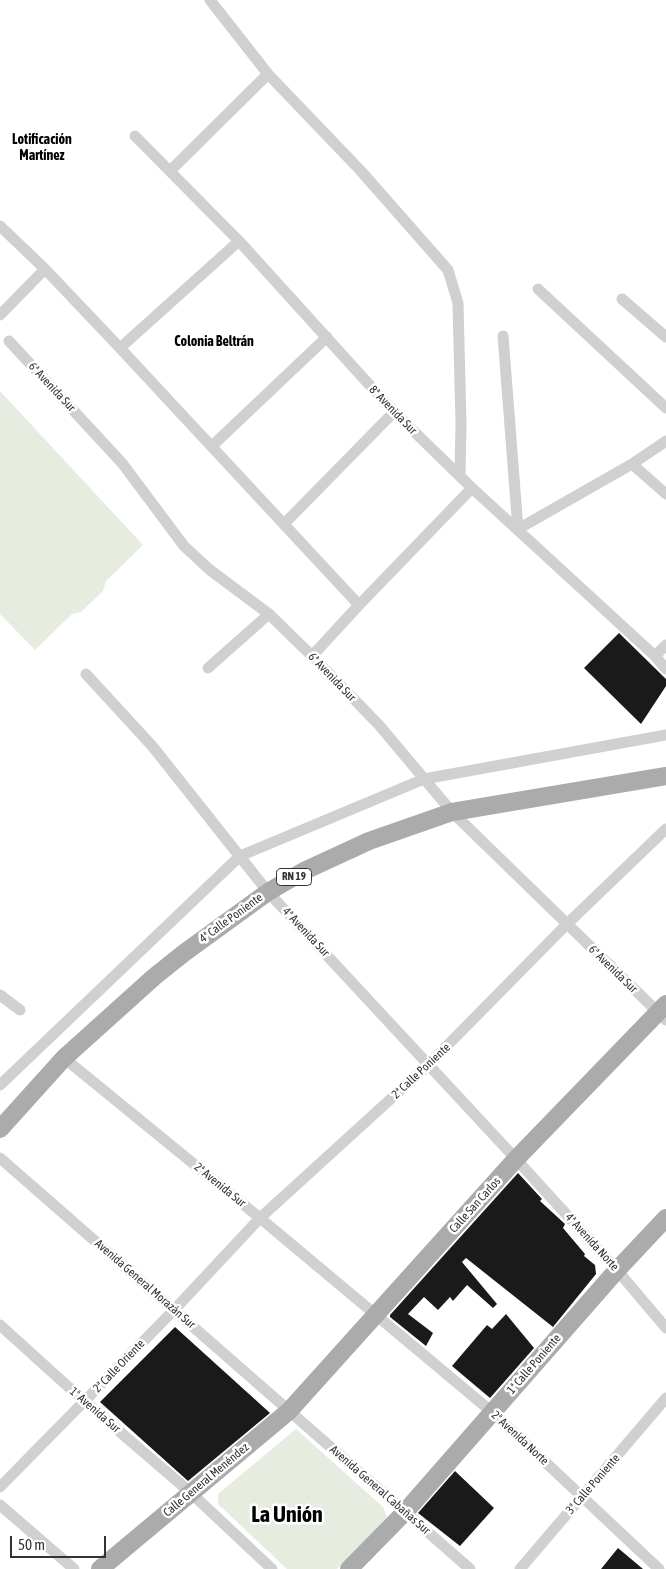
<!DOCTYPE html>
<meta charset="utf-8">
<style>
body{margin:0}
#map{position:relative;width:666px;height:1569px;overflow:hidden;background:#fff;font-family:"Asap Condensed",sans-serif}
canvas{display:block}
.scale{position:absolute;left:10px;top:1536px;width:96px;height:22px;box-sizing:border-box;border:2px solid #333;border-top:0;padding-left:6px;font-size:15px;line-height:18px;white-space:nowrap;color:#333;-webkit-text-stroke:4px #fff;paint-order:stroke}
</style>
<div id="map">
<canvas width="666" height="1569"></canvas>
<div class="scale">50 m</div>
</div>
<script>
const ctx = document.querySelector('canvas').getContext('2d');
ctx.lineJoin = 'round';
function fill(path, color) { ctx.fillStyle = color; ctx.fill(path, 'evenodd'); }
const toPath = rows => new Path2D(rows.map(r => 'M' + r).join(''));
function strokePath(path, color, width, dash) { ctx.strokeStyle = color; ctx.lineWidth = width; ctx.lineCap = dash ? 'butt' : 'round'; ctx.setLineDash(dash || []); ctx.stroke(path); }
function drawText(font, color, halo, rows, align = 'center') {
  ctx.font = font + ' "Asap Condensed",sans-serif'; ctx.lineWidth = 5; ctx.setLineDash([]); ctx.textBaseline = 'middle'; ctx.strokeStyle = halo; ctx.fillStyle = color; for (const [text, x, y, turn = 0] of rows) {
    ctx.save(); ctx.translate(x, y); ctx.rotate((+turn || 0) * Math.PI / 180); ctx.textAlign = isNaN(turn) ? turn : align; if (halo) ctx.strokeText(text, 0, 0); ctx.fillText(text, 0, 0); ctx.restore();
  }
}
const green = toPath([
 [0,391,143,545,106,581,103,591,81,612,72,614,35,650,0,614],
 [296,1429,383,1507,387,1517,337,1569,287,1569,218,1504,218,1494]
]);
const building = toPath([
 [619,633,666,679,666,686,641,724,584,668],
 [518,1173,542,1199,540,1201,565,1224,563,1228,585,1254,584,1256,595,1265,596,1274,553,1327,466,1258,462,1262,497,1304,493,1308,467,1285,453,1301,450,1297,438,1310,424,1297,408,1314,433,1333,426,1346,390,1317,390,1315],
 [506,1314,534,1348,490,1398,452,1366,487,1325,492,1329],
 [175,1327,270,1413,188,1481,100,1402],
 [455,1471,494,1508,460,1546,418,1513],
 [618,1548,643,1569,601,1569]
]);
const minor = toPath([
 [210,0,268,74,360,170,448,270,458,303,461,423,460,475],
 [135,136,239,241,394,412,472,488,655,656,666,669],
 [170,171,268,74],
 [0,226,45,269,120,348,359,605],
 [538,289,666,408],
 [622,299,666,337],
 [0,315,45,269],
 [503,336,518,529,632,464,666,441],
 [9,341,122,463,184,546,210,570,269,614,312,656,379,725,452,812,666,1020],
 [120,348,239,241],
 [212,446,327,337],
 [632,464,666,494],
 [284,524,394,412],
 [312,656,359,605,472,488],
 [655,656,666,645],
 [208,668,269,614],
 [86,674,153,747,268,892,516,1159,617,1270,666,1328],
 [0,995,20,1010],
 [64,1058,260,1218,492,1412,659,1569],
 [0,1085,240,856,424,779,666,735],
 [0,1158,470,1569],
 [0,1325,84,1401,191,1493,272,1569],
 [0,1487,174,1310,260,1218,428,1065,567,924,666,829],
 [0,1505,74,1569],
 [520,1569,666,1398]
]);
const primary = toPath([
 [0,1129,64,1058,154,977,184,953,268,892,304,871,369,841,452,812,666,776],
 [100,1569,289,1411,516,1159,666,1004],
 [349,1569,405,1512,617,1270,666,1218]
]);
const shields = [
 [294,877,35]
];
const shieldNames = [
 ["RN 19",294,877]
];
const streetNames = [
 ["6ª Avenida Sur",52,387,47],
 ["8ª Avenida Sur",393,410,46],
 ["6ª Avenida Sur",332,677,46],
 ["4ª Calle Poniente",231,918,-36],
 ["4ª Avenida Sur",306,932,47],
 ["6ª Avenida Sur",613,969,44],
 ["2ª Calle Poniente",421,1071,-43],
 ["2ª Avenida Sur",220,1185,39],
 ["Calle San Carlos",475,1205,-48],
 ["4ª Avenida Norte",592,1242,48],
 ["Avenida General Morazán Sur",145,1284,41],
 ["1ª Calle Poniente",534,1364,-49],
 ["2ª Calle Oriente",119,1366,-46],
 ["1ª Avenida Sur",95,1410,41],
 ["2ª Avenida Norte",520,1438,43],
 ["Calle General Menéndez",206,1480,-40],
 ["3ª Calle Poniente",593,1484,-49],
 ["Avenida General Cabañas Sur",380,1490,41]
];
const neighbourhoodNames = [
 ["Lotificación",42,140],
 ["Martínez",42,156],
 ["Colonia Beltrán",214,342]
];
const townNames = [
 ["La Unión",287,1515]
];
fill(green, '#e6ecdf');
fill(building, '#1a1a1a');
strokePath(minor, '#d0d0d0', 11);
strokePath(primary, '#ababab', 18);
for (const [x, y, w] of shields) { const box = new Path2D(); box.roundRect(x - w / 2, y - 8.5, w, 17, 4); ctx.fillStyle = '#fff'; ctx.fill(box); strokePath(box, '#333', 1); }
drawText('bold 11px', '#333', null, shieldNames);
drawText('12px', '#333', '#fff', streetNames);
drawText('bold 14px', '#000', '#fff', neighbourhoodNames);
drawText('bold 22px', '#000', '#fff', townNames);
</script>
